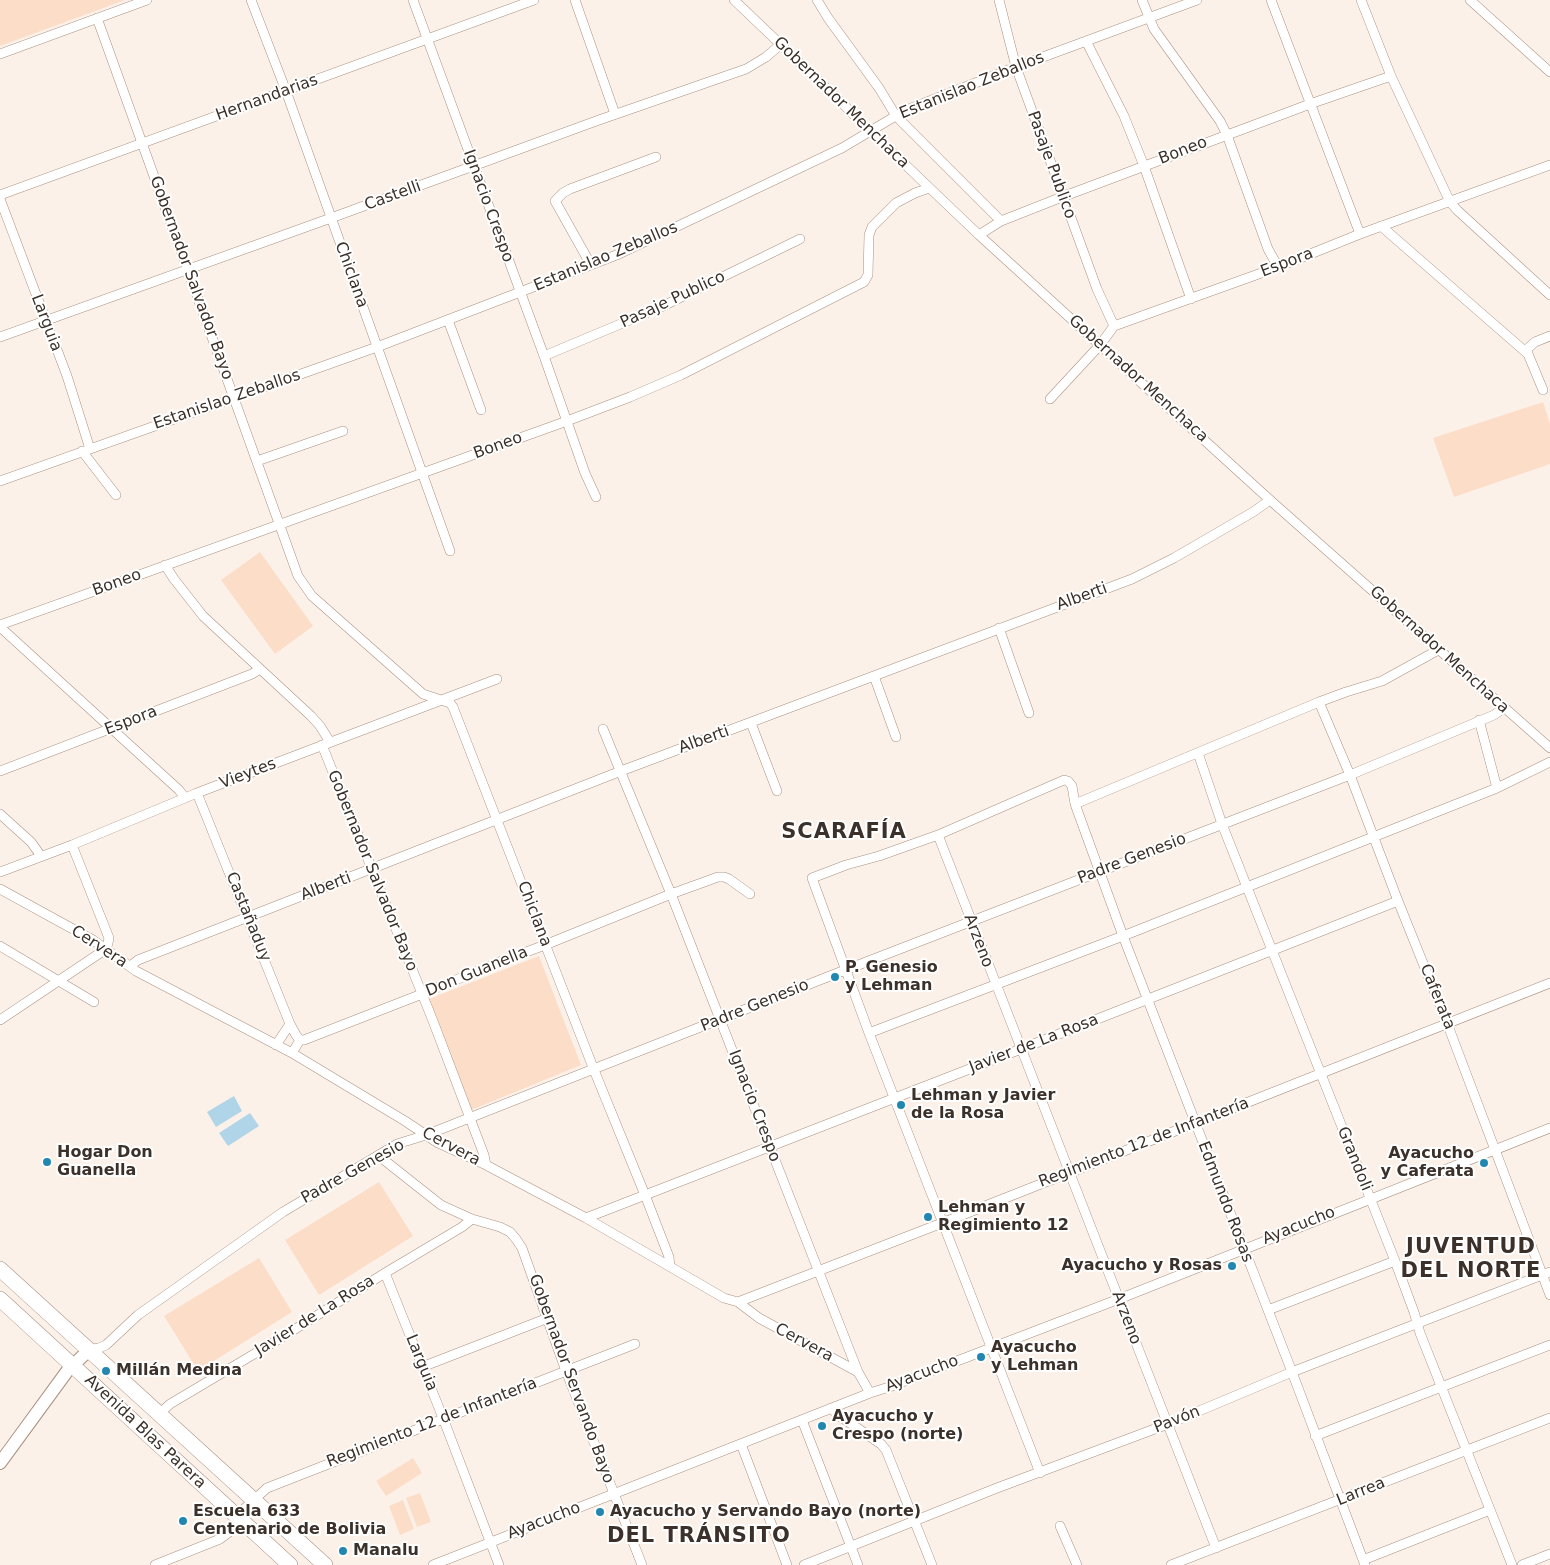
<!DOCTYPE html>
<meta charset="utf-8">
<style>
body{margin:0}
canvas{display:block;background:#fcf1e9}
</style>
<canvas width="1550" height="1565"></canvas>
<script>
const ctx = document.querySelector('canvas').getContext('2d');
ctx.lineJoin = 'round';
function fill(path, color) { ctx.fillStyle = color; ctx.fill(path, 'evenodd'); }
const toPath = rows => new Path2D(rows.map(r => 'M' + r).join(''));
function strokePath(path, color, width, dash) { ctx.strokeStyle = color; ctx.lineWidth = width; ctx.lineCap = dash ? 'butt' : 'round'; ctx.setLineDash(dash || []); ctx.stroke(path); }
function drawText(font, color, halo, rows, align = 'center') {
  ctx.font = font + ' "DejaVu Sans",sans-serif'; ctx.lineWidth = 4; ctx.setLineDash([]); ctx.textBaseline = 'middle'; ctx.strokeStyle = halo; ctx.fillStyle = color; for (const [text, x, y, turn = 0] of rows) {
    ctx.save(); ctx.translate(x, y); ctx.rotate((+turn || 0) * Math.PI / 180); ctx.textAlign = isNaN(turn) ? turn : align; if (halo) ctx.strokeText(text, 0, 0); ctx.fillText(text, 0, 0); ctx.restore();
  }
}
const green = toPath([
 [0,0,125,0,0,46],
 [1543,402,1550,424,1550,464,1454,497,1433,438],
 [260,552,313,626,275,654,221,580],
 [539,956,581,1065,471,1110,429,999],
 [379,1182,413,1236,319,1295,285,1240],
 [259,1258,292,1312,198,1371,164,1316],
 [413,1458,422,1473,386,1496,376,1481],
 [420,1493,431,1522,417,1527,406,1498],
 [403,1500,414,1529,400,1535,389,1506]
]);
const water = toPath([
 [234,1096,242,1111,216,1127,207,1112],
 [250,1113,259,1126,228,1146,219,1133]
]);
const street = toPath([
 [251,0,286,91,450,551],
 [413,0,544,356,585,473,596,497],
 [575,0,615,114],
 [734,0,841,102,870,131,979,235,1270,500,1550,748],
 [817,0,828,18,879,88,896,116,1001,221],
 [999,0,1016,67,1097,289,1114,326],
 [1142,0,1154,29,1220,121,1227,135,1268,249,1278,267],
 [1271,0,1360,234],
 [1361,0,1391,76,1450,202,1457,210,1550,295],
 [1470,0,1550,72],
 [97,18,298,576,312,596,423,694,450,703,453,707,594,1070,645,1195,669,1257,670,1267],
 [1086,41,1124,116,1144,166,1191,299],
 [0,54,147,0],
 [0,195,534,0],
 [0,199,67,376,90,449],
 [1381,226,1528,354],
 [979,235,1001,221,1062,197,1310,104,1391,76],
 [591,265,555,201,563,193,570,189,656,157],
 [448,320,481,410],
 [0,337,331,218,599,120,746,69,766,57,781,44],
 [544,356,661,307,800,239],
 [1543,390,1528,354,1527,349,1535,342,1550,336],
 [1050,399,1100,345,1114,326,1278,267,1360,234,1550,165],
 [82,451,116,495],
 [257,461,343,431],
 [0,481,377,347,619,254,842,148,904,111,1016,67,1197,0],
 [165,565,174,579,203,616,311,716,320,726,330,742],
 [0,625,567,421,630,397,681,375,864,282,868,275,869,235,872,227,896,203,915,193,929,188],
 [0,627,179,790,185,798],
 [999,628,1029,713],
 [874,676,896,737],
 [1319,702,1350,775,1398,901,1447,1023,1550,1295],
 [1479,720,1497,788],
 [751,723,777,791],
 [603,729,671,894,858,1372],
 [322,745,433,1021,484,1155,486,1165],
 [1198,753,1222,824,1395,1261,1414,1312,1420,1333,1512,1565],
 [0,771,252,674,260,669],
 [197,793,290,1024,296,1035,300,1040],
 [1075,804,1319,702,1346,692,1382,681,1440,649],
 [0,814,31,842,41,856],
 [938,835,1216,1548],
 [0,872,72,845,197,793,497,679],
 [0,889,93,940,136,971,292,1053,405,1121,438,1143,486,1165,586,1218,724,1298,738,1302,759,1318,858,1372,870,1393],
 [0,946,94,1002],
 [130,966,138,960,621,771,1132,579,1174,558,1253,512,1270,500],
 [0,1020,106,949,108,943,109,938,72,845],
 [869,1033,1123,936,1497,788,1550,762],
 [276,1045,290,1024],
 [292,1053,300,1040,304,1040,422,994,494,964,545,945,671,894,718,877,724,877,729,879,750,894],
 [379,1156,441,1205,472,1219,500,1227,510,1232,516,1239,522,1248,566,1371,642,1565],
 [586,1218,1021,1049,1398,901],
 [385,1273,443,1418,499,1565],
 [738,1302,942,1223,1550,983],
 [1268,1310,1395,1261],
 [89,1350,99,1348,106,1345,138,1315,283,1212,397,1144,426,1135,835,974,1350,775,1494,715,1504,708],
 [422,1367,548,1318],
 [831,1408,838,1415,881,1444,886,1450,932,1565],
 [159,1414,170,1404,276,1341,385,1273,462,1227,472,1219],
 [802,1420,858,1565],
 [1315,1436,1550,1345],
 [741,1444,787,1565],
 [1040,1473,869,1033,812,878,846,865,879,856,938,835,1064,780,1068,781,1072,786,1075,804,1123,936,1292,1372,1365,1565],
 [1060,1526,1077,1565],
 [1363,1560,1490,1510],
 [155,1565,220,1539,228,1533,245,1508,267,1488,635,1344],
 [433,1565,870,1393,889,1387,1119,1299,1550,1128],
 [804,1565,997,1488,1168,1424,1292,1372,1550,1272],
 [1171,1565,1550,1418],
 [1522,1565,1550,1554]
]);
const secondary = toPath([
 [0,1463,68,1370,89,1350]
]);
const primary = toPath([
 [0,1269,325,1565],
 [0,1299,290,1565]
]);
const markers = [
 [835,977,5,"#2187b0"],
 [901,1105,5,"#2187b0"],
 [47,1162,5,"#2187b0"],
 [1484,1163,5,"#2187b0"],
 [928,1217,5,"#2187b0"],
 [1232,1266,5,"#2187b0"],
 [981,1357,5,"#2187b0"],
 [106,1371,5,"#2187b0"],
 [822,1426,5,"#2187b0"],
 [600,1512,5,"#2187b0"],
 [183,1521,5,"#2187b0"],
 [343,1551,5,"#2187b0"]
];
const streetNames = [
 ["Estanislao Zeballos",972,86,-22],
 ["Hernandarias",267,98,-20],
 ["Gobernador Menchaca",841,103,44],
 ["Boneo",1183,151,-21],
 ["Pasaje Publico",1051,165,70],
 ["Castelli",393,196,-20],
 ["Ignacio Crespo",488,206,70],
 ["Estanislao Zeballos",606,257,-23],
 ["Espora",1287,263,-21],
 ["Chiclana",351,275,70],
 ["Gobernador Salvador Bayo",191,278,70],
 ["Pasaje Publico",673,300,-25],
 ["Larguia",46,323,69],
 ["Gobernador Menchaca",1138,379,42],
 ["Estanislao Zeballos",227,400,-19],
 ["Boneo",498,446,-20],
 ["Boneo",117,583,-20],
 ["Alberti",1082,597,-20],
 ["Gobernador Menchaca",1439,650,42],
 ["Espora",131,721,-21],
 ["Alberti",704,740,-20],
 ["Vieytes",248,774,-21],
 ["Padre Genesio",1132,859,-21],
 ["Gobernador Salvador Bayo",372,871,68],
 ["Alberti",326,887,-21],
 ["Chiclana",534,914,69],
 ["Castañaduy",248,917,68],
 ["Arzeno",978,941,69],
 ["Cervera",99,947,33],
 ["Don Guanella",477,972,-22],
 ["Caferata",1437,997,68],
 ["Padre Genesio",755,1006,-22],
 ["Javier de La Rosa",1034,1044,-21],
 ["Ignacio Crespo",754,1106,69],
 ["Regimiento 12 de Infantería",1144,1143,-21],
 ["Cervera",451,1147,28],
 ["Grandoli",1354,1159,68],
 ["Padre Genesio",353,1172,-29],
 ["Edmundo Rosas",1225,1202,69],
 ["Ayacucho",1299,1226,-22],
 ["Javier de La Rosa",315,1316,-32],
 ["Arzeno",1126,1318,69],
 ["Cervera",804,1343,28],
 ["Larguia",421,1363,68],
 ["Ayacucho",922,1374,-21],
 ["Gobernador Servando Bayo",571,1379,70],
 ["Pavón",1177,1420,-22],
 ["Regimiento 12 de Infantería",432,1423,-21],
 ["Avenida Blas Parera",145,1432,43],
 ["Larrea",1361,1492,-22],
 ["Ayacucho",544,1521,-21]
];
const poiNames = [
 ["P. Genesio",845,968],
 ["y Lehman",845,986],
 ["Lehman y Javier",911,1096],
 ["de la Rosa",911,1114],
 ["Hogar Don",57,1153],
 ["Guanella",57,1171],
 ["Ayacucho",1474,1154,"right"],
 ["y Caferata",1474,1172,"right"],
 ["Lehman y",938,1208],
 ["Regimiento 12",938,1226],
 ["Ayacucho y Rosas",1222,1266,"right"],
 ["Ayacucho",991,1348],
 ["y Lehman",991,1366],
 ["Millán Medina",116,1371],
 ["Ayacucho y",832,1417],
 ["Crespo (norte)",832,1435],
 ["Escuela 633",193,1512],
 ["Centenario de Bolivia",193,1530],
 ["Ayacucho y Servando Bayo (norte)",610,1512],
 ["Manalu",353,1551]
];
const districtNames = [
 ["SCARAFÍA",844,833],
 ["JUVENTUD",1471,1248],
 ["DEL NORTE",1471,1272],
 ["DEL TRÁNSITO",699,1537]
];
fill(green, '#fcddc8');
fill(water, '#b0d5e8');
strokePath(street, '#aa9180', 10);
strokePath(secondary, '#aa9180', 14);
strokePath(primary, '#aa9180', 16);
strokePath(street, '#fff', 9);
strokePath(secondary, '#fff', 12);
strokePath(primary, '#fff', 15);
for (const [x, y, r, color] of markers) { const dot = new Path2D(); dot.arc(x, y, r, 0, 2 * Math.PI); ctx.fillStyle = color; ctx.fill(dot); strokePath(dot, '#fff', 2); }
drawText('16px', '#3c312a', '#fff', streetNames);
drawText('bold 16px', '#3c312a', '#fff', poiNames, 'left');
ctx.letterSpacing = '1px';
drawText('bold 21px', '#3c312a', '#fff', districtNames);
ctx.letterSpacing = '0px';
</script>
